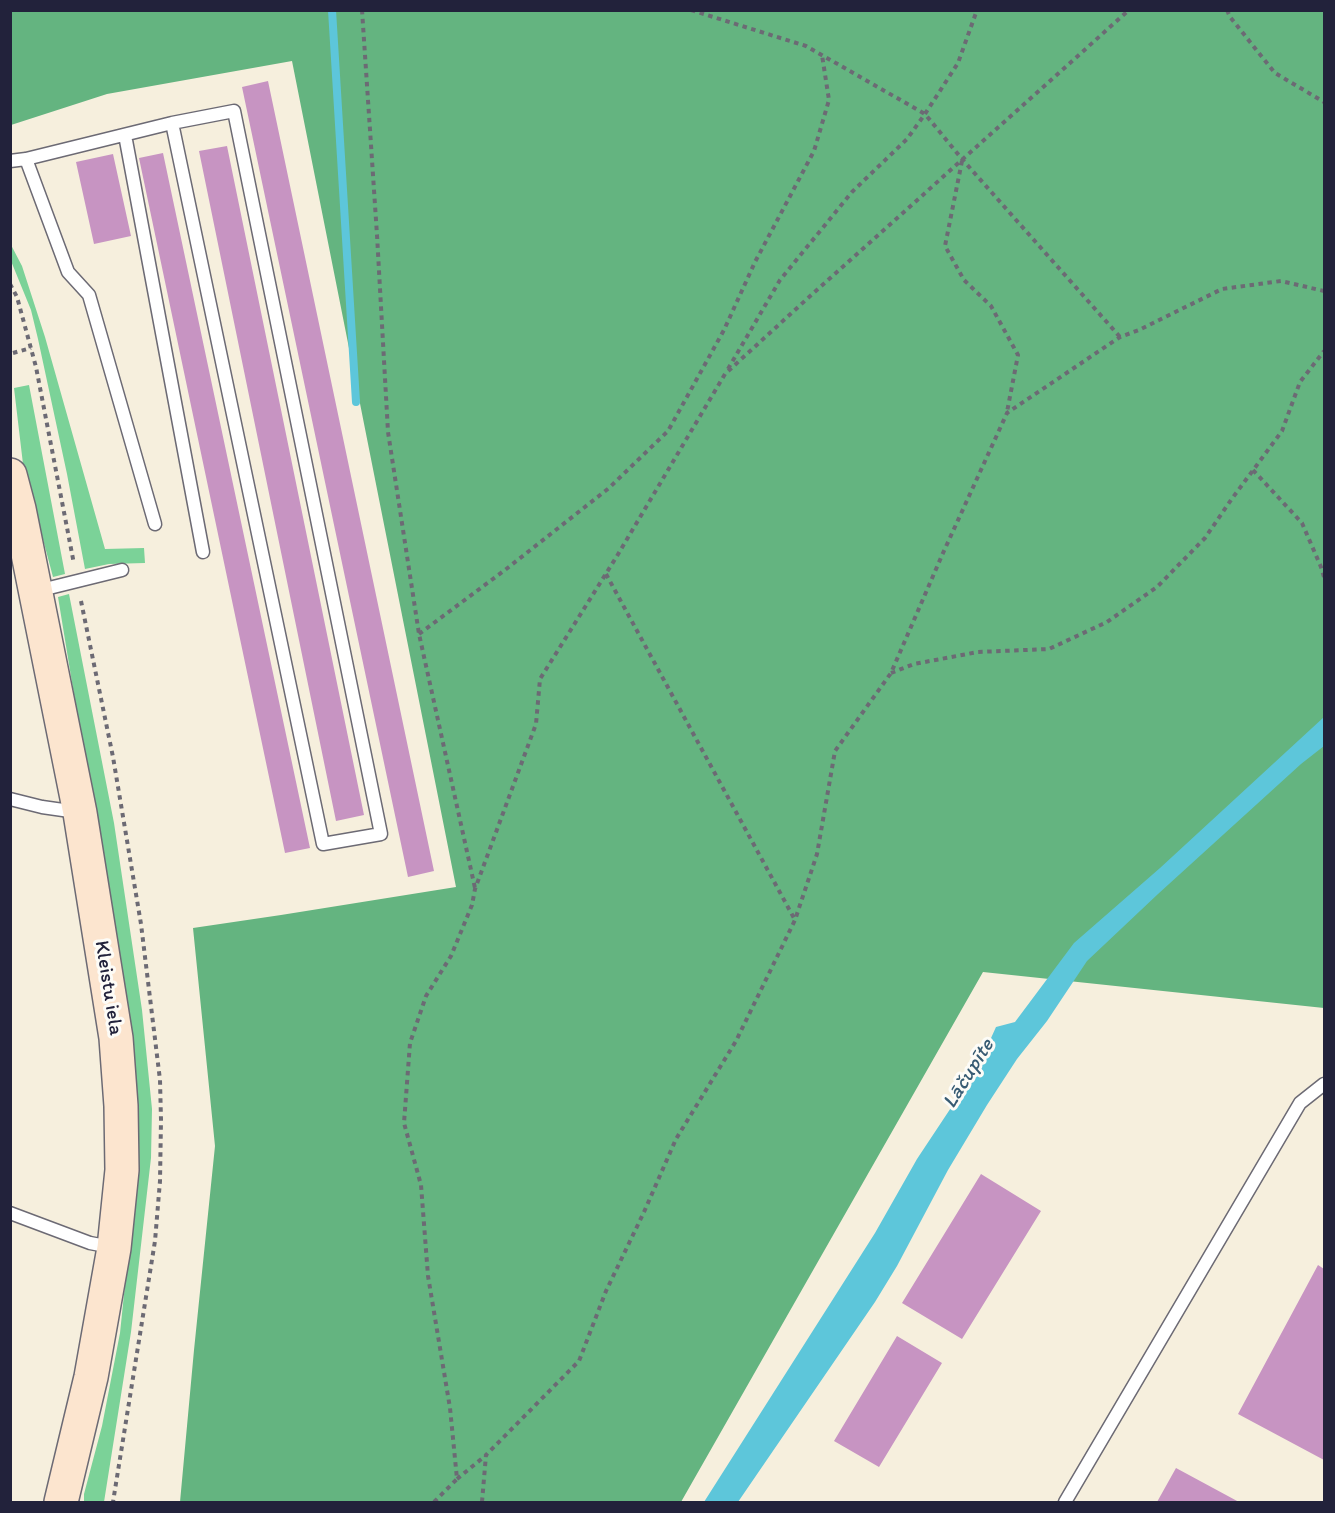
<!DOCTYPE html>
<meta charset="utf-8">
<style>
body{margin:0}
#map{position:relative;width:1335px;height:1513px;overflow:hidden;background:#f6efdd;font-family:Itim,sans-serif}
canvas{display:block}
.frame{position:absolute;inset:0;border:12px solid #22223b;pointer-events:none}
</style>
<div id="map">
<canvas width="1335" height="1513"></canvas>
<div class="frame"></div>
</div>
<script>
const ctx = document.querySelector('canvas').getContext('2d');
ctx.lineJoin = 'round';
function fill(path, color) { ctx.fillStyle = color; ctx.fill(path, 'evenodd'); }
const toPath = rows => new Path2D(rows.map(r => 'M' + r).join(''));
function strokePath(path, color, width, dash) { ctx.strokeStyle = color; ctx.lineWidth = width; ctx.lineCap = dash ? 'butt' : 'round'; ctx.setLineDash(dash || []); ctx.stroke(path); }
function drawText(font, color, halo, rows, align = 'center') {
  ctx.font = font + ' Itim,sans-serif'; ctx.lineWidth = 6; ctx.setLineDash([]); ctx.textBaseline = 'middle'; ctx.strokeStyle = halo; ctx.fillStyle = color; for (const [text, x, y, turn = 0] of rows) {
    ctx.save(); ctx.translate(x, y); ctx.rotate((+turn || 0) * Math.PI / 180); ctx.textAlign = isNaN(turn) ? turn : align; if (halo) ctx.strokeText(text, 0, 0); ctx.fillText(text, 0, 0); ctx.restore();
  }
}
const green = toPath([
 [10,243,22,266,45,337,105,549,144,548,145,563,109,564,85,569,67,474,38,339,31,310,11,261],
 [29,385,65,574,53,577,23,464,14,388],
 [69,594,114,823,142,1010,152,1109,151,1158,131,1332,104,1502,84,1502,84,1494,102,1426,120,1333,133,1208,126,1012,58,597]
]);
const forest = toPath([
 [10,11,1324,11,1324,1008,983,972,681,1502,180,1502,194,1350,215,1146,193,928,281,915,456,887,292,61,107,94,11,125]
]);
const water = toPath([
 [1324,717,1324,746,1301,764,1158,894,1087,961,1047,1021,1017,1059,987,1105,948,1170,897,1266,875,1302,738,1502,704,1502,875,1233,917,1159,978,1067,996,1027,1015,1022,1074,943,1160,868]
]);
const stream = toPath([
 [332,10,356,402]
]);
const building = toPath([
 [268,81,434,871,408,877,242,87],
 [227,146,364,815,336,821,199,151],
 [163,153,310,848,285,853,139,158],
 [113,154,131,236,94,244,76,162],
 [981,1174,1041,1211,962,1339,902,1303],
 [1318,1265,1324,1269,1324,1460,1238,1414],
 [897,1336,942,1363,879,1467,834,1441],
 [1176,1468,1239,1502,1157,1502]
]);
const path = toPath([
 [362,10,377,235,388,432,419,634,475,888],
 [691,10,806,46,925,114,962,159,1120,337],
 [1227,10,1230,17,1275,73,1324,102],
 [962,161,945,246,964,280,991,306,1018,355,1007,412],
 [10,284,17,297,36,367,74,564],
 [13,353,31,348],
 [728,369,780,280,852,192,907,139,925,114,958,63,977,10],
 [1253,470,1302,523,1321,567,1324,577],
 [606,574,795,920],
 [81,601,113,757,141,924,160,1080,161,1120,160,1181,155,1241,113,1502],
 [419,634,505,570,609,488,668,431,724,330,755,262,814,151,829,100,822,55],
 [891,673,914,664,978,652,1049,649,1107,622,1157,587,1205,538,1231,500,1282,431,1300,382,1324,351],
 [457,1479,485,1456],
 [434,1502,457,1479,450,1408,428,1276,421,1185,404,1123,410,1043,426,996,451,956,472,905,475,889,536,724,540,679,617,556,725,374,808,298,1129,10],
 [482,1502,486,1455,579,1361,606,1291,644,1212,676,1139,736,1041,795,920,817,854,835,751,891,673,943,553,1007,413,1120,337,1139,330,1222,289,1281,281,1324,291]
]);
const service = toPath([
 [125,135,203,552],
 [26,159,68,272,89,295,155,524],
 [10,161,26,159,172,123,234,111,381,834,323,844,172,123],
 [37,591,122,570],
 [10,799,42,807,77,812],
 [10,1213,90,1243,111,1247],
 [1065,1502,1300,1103,1324,1084]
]);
const secondary = toPath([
 [10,475,19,509,80,813,116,1038,121,1106,122,1170,114,1248,91,1377,61,1502]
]);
const streetNames = [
 ["Kleistu iela",108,988,81]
];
const waterNames = [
 ["Lāčupīte",969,1074,-58]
];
fill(green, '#7bd298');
fill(forest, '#64b480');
fill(water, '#5dc6da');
strokePath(stream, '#5dc6da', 8);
fill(building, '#c794c2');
strokePath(service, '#6c6a74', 15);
strokePath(secondary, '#6c6a74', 36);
strokePath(path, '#6c6a74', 4, [4.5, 4.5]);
strokePath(service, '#fff', 12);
strokePath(secondary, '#fce5cf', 33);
drawText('20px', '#22223b', '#fdfcf7', streetNames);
drawText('italic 21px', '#375b73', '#fdfcf7', waterNames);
</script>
